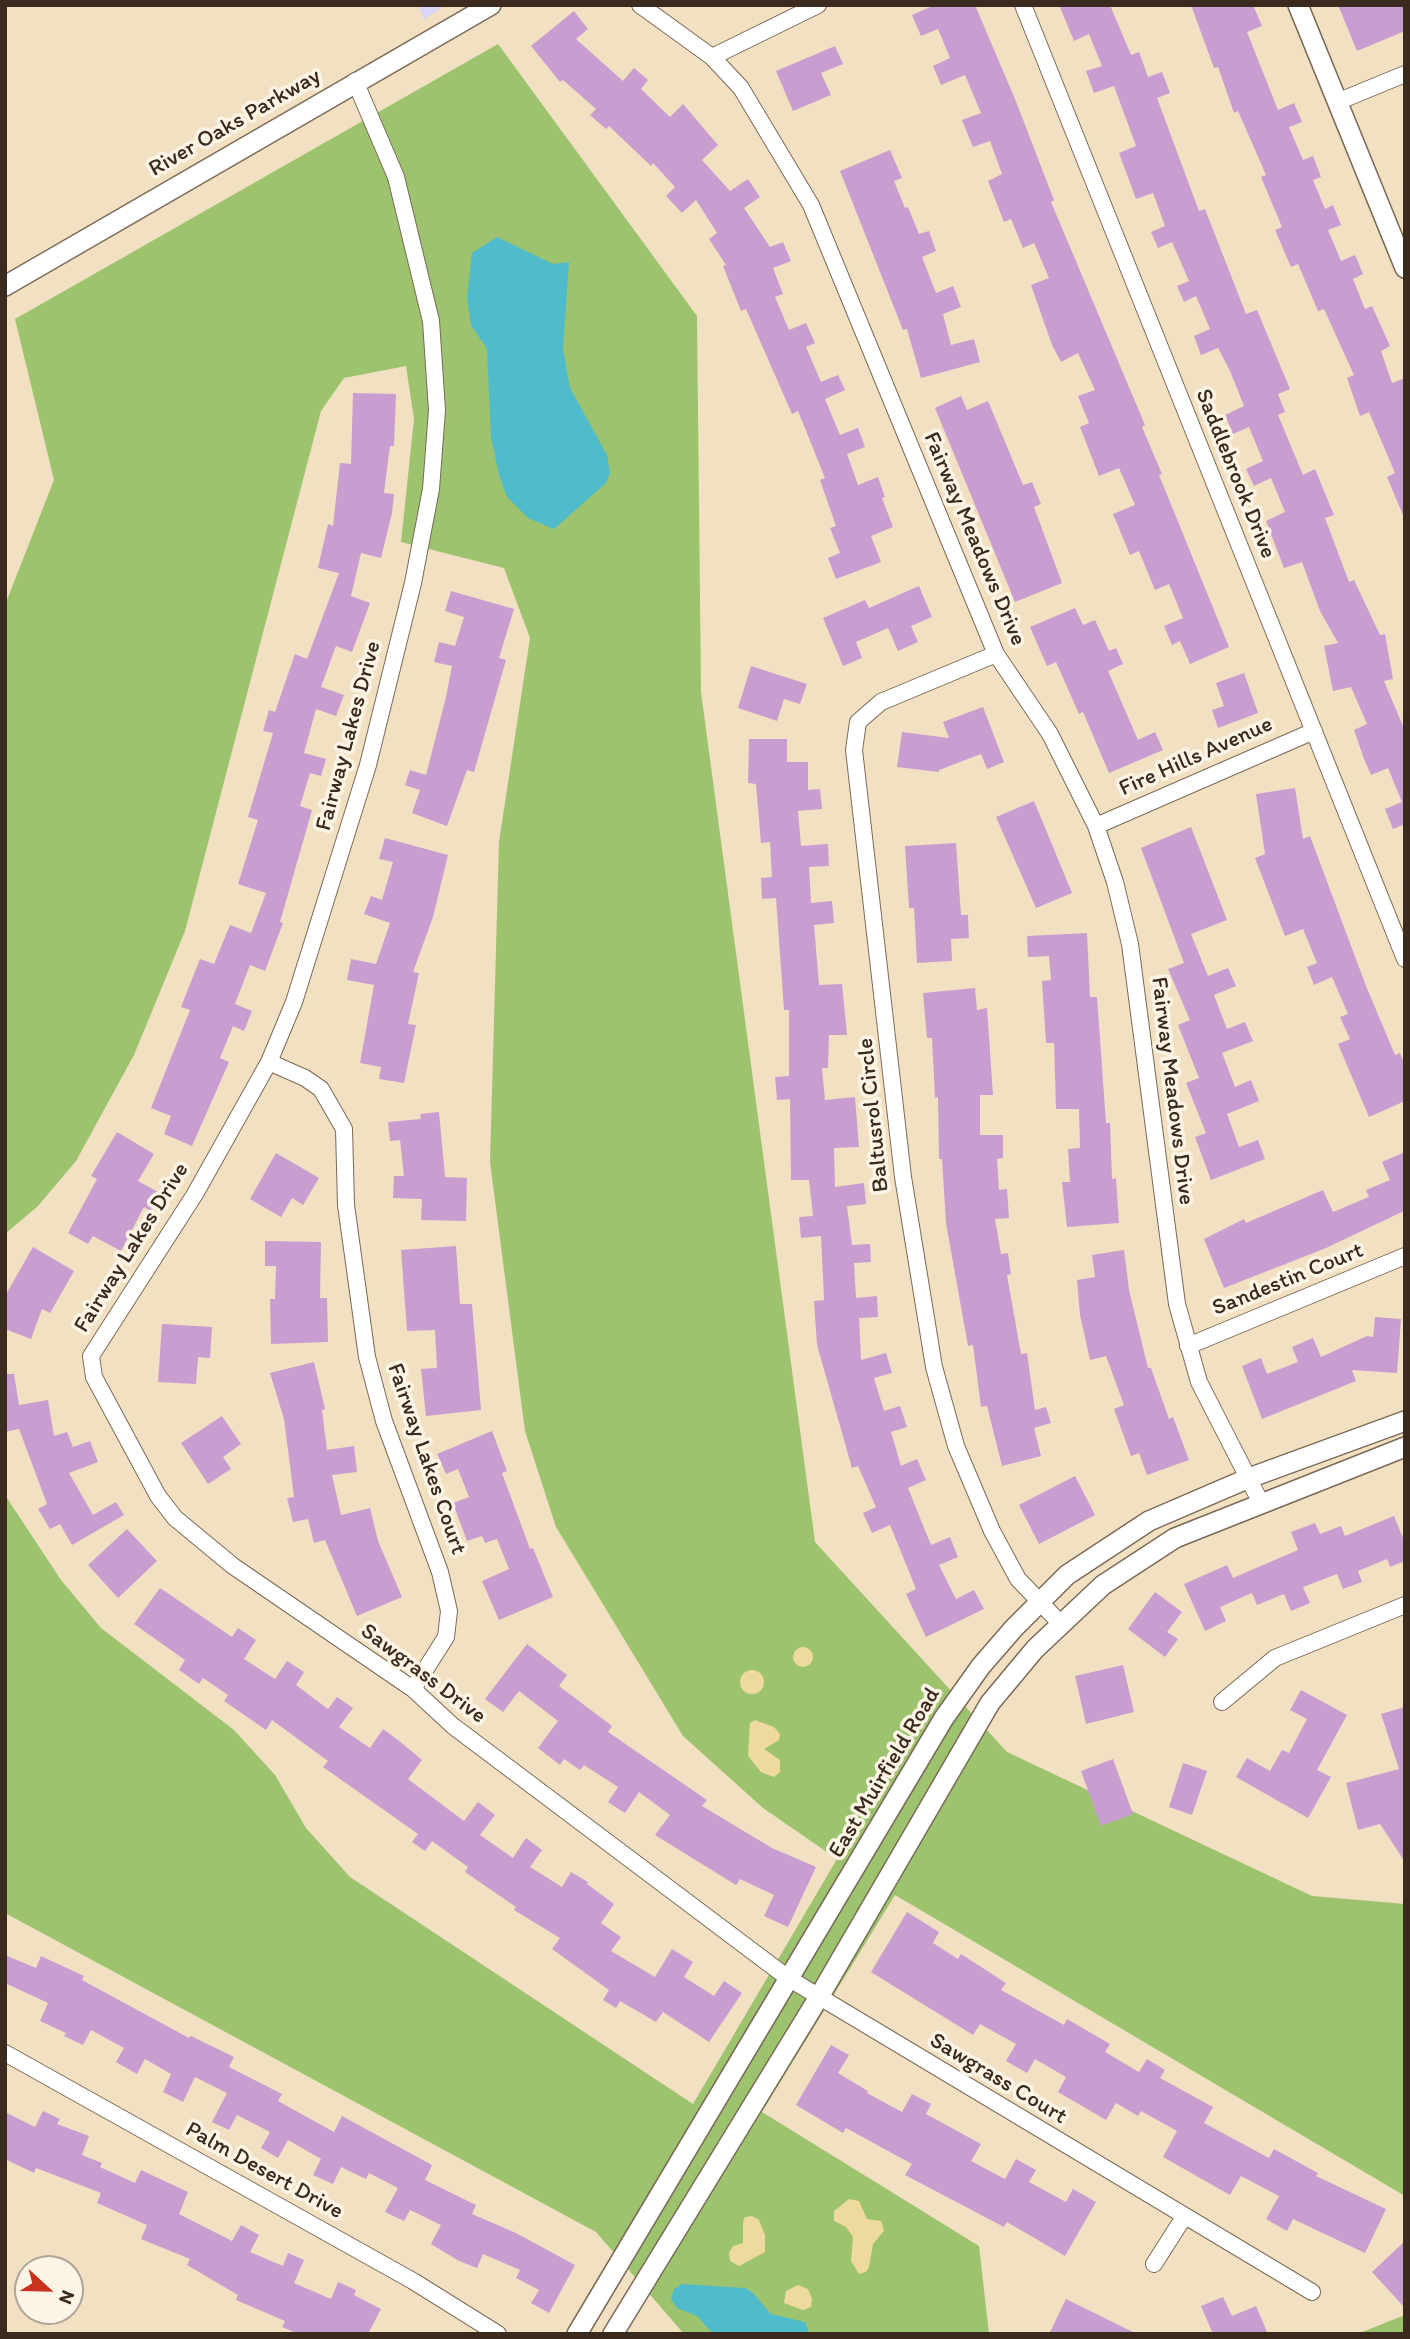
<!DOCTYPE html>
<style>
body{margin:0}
#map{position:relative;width:1410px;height:2339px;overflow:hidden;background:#f2e0c2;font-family:Itim,sans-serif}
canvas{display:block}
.frame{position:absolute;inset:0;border:7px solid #3b2a1e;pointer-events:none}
.north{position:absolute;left:14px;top:2255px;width:70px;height:70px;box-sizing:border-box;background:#fcf5e5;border:2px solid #afa495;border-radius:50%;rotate:112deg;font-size:19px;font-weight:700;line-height:28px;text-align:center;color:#3b2a1e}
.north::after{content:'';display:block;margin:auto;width:24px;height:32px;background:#c8321e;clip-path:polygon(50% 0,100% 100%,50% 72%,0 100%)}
</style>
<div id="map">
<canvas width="1410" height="2339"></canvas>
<div class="frame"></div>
<div class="north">N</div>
</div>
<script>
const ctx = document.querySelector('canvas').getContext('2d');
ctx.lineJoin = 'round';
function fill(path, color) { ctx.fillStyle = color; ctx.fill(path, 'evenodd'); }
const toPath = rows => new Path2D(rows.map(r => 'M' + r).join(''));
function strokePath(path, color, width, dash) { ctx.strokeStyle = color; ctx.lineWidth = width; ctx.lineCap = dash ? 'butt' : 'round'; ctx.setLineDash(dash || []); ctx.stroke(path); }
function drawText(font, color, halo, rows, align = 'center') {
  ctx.font = font + ' Itim,sans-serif'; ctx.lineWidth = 7; ctx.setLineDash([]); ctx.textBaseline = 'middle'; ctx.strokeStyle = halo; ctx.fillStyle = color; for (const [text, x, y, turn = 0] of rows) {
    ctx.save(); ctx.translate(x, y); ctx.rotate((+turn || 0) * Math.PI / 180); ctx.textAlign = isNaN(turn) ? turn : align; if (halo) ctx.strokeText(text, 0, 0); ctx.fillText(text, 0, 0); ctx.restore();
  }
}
const built = toPath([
 [418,5,447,5,424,19]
]);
const green = toPath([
 [498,44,697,316,701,692,815,1542,1007,1752,1312,1896,1405,1904,1405,2196,895,1895,762,2112,979,2246,989,2334,684,2334,596,2232,5,1913,5,1495,61,1580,101,1628,234,1730,275,1775,306,1828,350,1877,693,2104,837,1859,763,1808,683,1736,556,1527,525,1431,490,1162,499,842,530,638,504,568,401,542,414,419,406,366,344,378,321,411,185,931,134,1055,76,1161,38,1206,5,1234,5,605,54,480,15,319],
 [1405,2315,1405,2334,1357,2334]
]);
const sand = toPath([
 '793 1657a10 10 0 1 1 20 0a10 10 0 1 1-20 0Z',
 '740 1682a12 12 0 1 1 24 0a12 12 0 1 1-24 0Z',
 [755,1720,774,1727,780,1734,779,1740,764,1749,780,1760,780,1772,774,1777,761,1772,748,1756,750,1723],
 [849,2199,859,2201,867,2219,881,2221,884,2231,873,2244,869,2267,866,2272,859,2274,851,2261,853,2237,846,2227,834,2221,834,2211],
 [752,2216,759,2220,765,2235,765,2252,739,2266,730,2261,729,2253,733,2246,743,2243,743,2222,745,2217],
 [798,2285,808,2289,812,2299,811,2307,803,2310,784,2303,786,2291]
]);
const water = toPath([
 [497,237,553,264,569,262,563,349,570,388,607,455,610,473,606,483,554,529,528,518,507,497,499,475,491,437,487,349,471,325,467,298,472,253],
 [682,2284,745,2288,752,2292,771,2314,805,2322,810,2334,713,2334,697,2316,677,2308,671,2299,674,2289]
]);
const building = toPath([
 [935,5,975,5,1015,99,1054,200,1051,202,1145,425,1142,427,1162,474,1159,475,1229,647,1190,664,1180,641,1172,645,1164,626,1183,618,1169,584,1155,590,1139,551,1130,555,1113,514,1135,505,1119,468,1099,476,1080,427,1089,423,1078,396,1095,390,1078,353,1061,362,1052,345,1031,285,1049,278,1034,243,1023,248,1011,219,1004,222,988,181,1002,174,990,141,973,147,962,120,981,113,965,75,941,85,933,66,950,58,938,29,921,36,912,15],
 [1059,5,1110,5,1131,55,1139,52,1148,77,1162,72,1170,93,1157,98,1199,211,1205,209,1246,314,1257,310,1290,389,1278,394,1285,412,1278,415,1303,475,1315,469,1334,515,1325,518,1349,582,1354,580,1380,635,1385,634,1393,679,1384,681,1405,731,1405,824,1393,829,1385,809,1402,802,1388,768,1371,775,1364,759,1354,730,1367,724,1351,687,1333,691,1324,646,1338,643,1320,611,1302,562,1284,568,1266,521,1285,512,1271,478,1254,486,1246,469,1263,461,1249,427,1233,434,1225,415,1244,406,1230,371,1218,348,1201,355,1194,336,1210,329,1196,296,1184,302,1177,286,1189,281,1172,242,1158,248,1151,232,1165,226,1153,193,1136,199,1119,153,1136,146,1114,86,1094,93,1086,71,1102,66,1089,34,1074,41],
 [1191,5,1253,5,1262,26,1247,32,1278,110,1294,103,1302,122,1289,127,1303,160,1313,156,1321,177,1313,180,1325,209,1333,205,1341,225,1328,230,1341,261,1355,255,1363,274,1353,279,1365,309,1372,306,1390,346,1381,351,1392,383,1405,378,1405,520,1387,477,1395,473,1369,412,1360,416,1347,378,1354,375,1324,309,1318,311,1298,264,1291,267,1275,230,1282,227,1261,177,1266,175,1238,111,1234,113,1218,67,1214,68],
 [1338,5,1405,5,1405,31,1357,51],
 [574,11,588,29,576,39,623,81,634,68,648,80,641,89,670,117,683,104,718,145,702,160,730,191,748,179,760,197,744,208,770,247,783,242,791,261,773,268,783,294,775,297,789,330,806,323,815,343,806,347,821,382,838,375,845,390,825,399,840,435,858,428,865,447,847,454,858,485,878,477,885,497,882,498,893,527,871,536,881,562,836,579,828,558,840,553,830,528,836,526,820,480,825,478,798,411,792,414,746,309,741,311,723,266,726,265,709,239,717,233,696,200,682,213,666,196,675,187,653,163,651,166,609,126,606,129,590,115,596,109,563,80,560,82,531,46],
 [835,46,843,64,821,73,831,95,793,111,776,71],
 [890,150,902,178,894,181,905,208,908,207,919,234,929,231,936,251,922,257,936,293,953,286,961,307,943,314,951,345,974,339,980,362,921,378,907,329,903,330,840,171],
 [353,393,396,394,394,446,390,446,384,493,394,494,392,513,381,558,361,553,351,596,370,603,352,652,336,646,321,687,344,695,336,716,316,709,304,753,326,759,321,776,310,773,300,806,312,810,280,922,283,923,265,971,250,965,235,1004,252,1011,244,1031,233,1026,220,1058,229,1062,192,1146,164,1134,171,1116,151,1108,190,1010,181,1007,200,959,214,964,230,925,251,933,266,893,238,884,258,820,248,817,273,733,263,731,269,710,275,712,295,654,307,659,339,573,318,568,328,524,333,526,340,463,351,464],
 [961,396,967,410,988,401,1023,485,1032,482,1041,504,1034,507,1062,583,1015,602,935,408],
 [919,586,932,617,911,626,918,642,898,651,888,628,856,642,862,658,843,666,823,618,865,600,869,608],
 [451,591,514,609,499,658,506,660,474,772,467,770,447,826,412,813,420,790,405,785,410,770,426,775,446,697,452,666,434,662,439,642,455,646,464,617,445,611],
 [1075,608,1083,625,1095,620,1109,651,1116,648,1123,664,1108,671,1138,740,1155,732,1163,750,1109,773,1083,712,1079,714,1056,662,1047,666,1030,627],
 [751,666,807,684,800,704,784,699,777,721,738,708],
 [1244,673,1258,713,1218,728,1212,710,1224,706,1216,683],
 [983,707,1004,762,987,769,981,754,939,770,939,772,897,767,902,732,949,738,943,722],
 [749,739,787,739,787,762,808,762,808,790,820,789,822,809,798,811,801,846,828,844,829,866,809,867,811,903,832,901,834,923,814,925,819,985,842,984,847,1035,829,1035,828,1068,822,1068,825,1100,855,1097,859,1147,834,1148,835,1187,864,1183,866,1204,847,1206,852,1245,870,1244,871,1262,854,1263,856,1298,877,1296,878,1317,859,1318,861,1360,886,1353,892,1373,874,1378,884,1411,900,1406,907,1427,891,1432,901,1466,917,1459,926,1480,908,1488,931,1545,950,1537,958,1557,939,1565,956,1599,974,1590,984,1609,926,1637,906,1594,916,1589,890,1525,872,1533,863,1513,876,1507,858,1466,852,1468,817,1345,814,1301,824,1300,821,1236,801,1238,799,1217,813,1216,809,1180,791,1180,790,1099,777,1100,775,1077,789,1076,789,1010,784,1010,776,898,762,899,761,878,772,877,770,842,761,843,756,784,748,783],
 [1295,788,1303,839,1310,836,1366,986,1395,1055,1400,1053,1405,1066,1405,1101,1369,1117,1338,1044,1350,1039,1340,1017,1348,1014,1332,977,1314,985,1307,967,1317,963,1303,929,1285,936,1255,858,1265,854,1256,794],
 [1034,801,1072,893,1036,908,996,817],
 [1191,827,1227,920,1191,934,1208,976,1228,968,1236,986,1214,995,1227,1029,1245,1022,1253,1041,1222,1053,1235,1087,1251,1080,1259,1101,1227,1114,1239,1147,1258,1140,1265,1159,1211,1180,1195,1137,1206,1133,1186,1083,1199,1078,1178,1025,1190,1020,1168,969,1184,963,1141,848],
 [385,838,448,855,433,917,413,972,419,973,408,1024,416,1025,404,1083,379,1079,381,1067,360,1063,374,985,347,980,351,959,376,964,390,923,364,914,371,896,382,900,393,862,379,859],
 [956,843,961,915,968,915,969,938,951,939,952,961,917,963,914,908,909,908,905,846],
 [1087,933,1090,997,1097,997,1106,1123,1110,1123,1112,1179,1116,1178,1119,1223,1067,1227,1062,1182,1070,1182,1068,1149,1080,1148,1079,1109,1056,1109,1054,1043,1046,1043,1042,981,1051,980,1049,956,1028,957,1027,936],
 [975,988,977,1010,987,1008,993,1095,980,1095,980,1135,1003,1135,1003,1158,997,1159,999,1190,1007,1189,1009,1218,995,1219,1001,1254,1008,1253,1011,1274,1007,1275,1021,1354,1027,1353,1035,1410,1046,1407,1051,1423,1034,1428,1041,1456,1002,1466,987,1406,981,1407,973,1345,968,1346,946,1223,942,1159,939,1159,938,1097,935,1098,932,1038,927,1038,923,993],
 [439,1112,445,1177,467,1178,466,1221,421,1220,422,1199,393,1198,394,1176,404,1176,400,1140,390,1141,388,1122,421,1119,420,1114],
 [117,1132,154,1154,138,1181,160,1193,150,1211,144,1207,121,1251,93,1236,88,1244,68,1233,97,1179,91,1176],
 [1405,1152,1405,1214,1404,1211,1326,1248,1224,1288,1204,1239,1244,1219,1246,1223,1323,1190,1333,1212,1369,1197,1366,1190,1390,1180,1382,1162],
 [276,1153,319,1178,303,1205,292,1198,281,1217,250,1199],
 [265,1241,321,1242,320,1298,327,1298,328,1342,271,1344,270,1299,275,1299,276,1266,265,1266],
 [456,1246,460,1304,472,1304,481,1410,426,1416,421,1369,437,1368,435,1330,407,1331,401,1250],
 [33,1247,74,1271,50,1313,42,1309,31,1339,5,1329,5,1296],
 [1124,1250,1129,1290,1148,1368,1151,1368,1169,1419,1173,1417,1189,1460,1147,1475,1139,1453,1131,1456,1114,1409,1124,1405,1106,1356,1090,1360,1080,1315,1077,1280,1095,1277,1092,1255],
 [1375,1317,1401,1319,1397,1373,1352,1370,1356,1381,1262,1419,1242,1366,1261,1358,1267,1374,1298,1362,1292,1347,1313,1338,1321,1357,1367,1336,1373,1337],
 [162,1324,212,1327,210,1358,198,1357,196,1384,158,1382],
 [314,1362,325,1409,322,1410,327,1450,354,1446,357,1472,332,1475,341,1515,370,1508,378,1541,402,1597,357,1616,325,1540,314,1543,308,1519,293,1522,287,1498,294,1497,284,1419,270,1373],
 [5,1374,14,1374,19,1405,48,1400,54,1436,67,1432,73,1447,90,1441,98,1462,69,1473,93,1515,116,1502,124,1515,72,1545,60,1524,50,1529,38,1509,47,1504,19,1429,5,1432],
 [222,1416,241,1444,223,1457,231,1469,208,1484,181,1443],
 [492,1431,507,1471,502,1473,530,1549,533,1548,553,1597,499,1620,482,1581,509,1569,497,1539,485,1543,482,1536,467,1541,453,1503,469,1497,458,1469,446,1474,437,1454],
 [1075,1476,1095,1515,1039,1544,1019,1505],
 [1394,1516,1405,1543,1405,1561,1390,1567,1387,1559,1358,1571,1362,1582,1343,1589,1337,1574,1303,1587,1310,1603,1291,1611,1284,1594,1257,1605,1252,1593,1220,1607,1226,1621,1205,1631,1184,1584,1227,1565,1233,1578,1298,1550,1291,1532,1315,1523,1320,1534,1341,1526,1345,1536],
 [127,1529,157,1561,118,1598,88,1565],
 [160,1588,232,1637,238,1628,256,1640,244,1659,275,1679,287,1661,304,1672,296,1685,328,1709,337,1697,353,1708,339,1727,370,1748,383,1729,398,1740,422,1760,408,1779,464,1821,478,1802,495,1815,480,1835,513,1858,526,1838,542,1850,530,1867,562,1887,571,1872,588,1882,587,1884,614,1904,601,1923,621,1937,611,1951,655,1977,672,1949,693,1962,684,1977,714,1996,724,1981,742,1993,709,2042,663,2012,656,2022,620,2001,616,2008,603,2000,609,1990,552,1949,560,1938,514,1910,516,1907,465,1872,468,1867,432,1841,425,1851,412,1842,418,1834,323,1767,328,1761,272,1720,266,1730,224,1701,228,1695,203,1678,199,1684,179,1670,185,1660,134,1624],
 [1155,1592,1182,1612,1167,1632,1178,1639,1165,1657,1128,1629],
 [527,1644,567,1675,559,1686,612,1726,608,1732,707,1800,702,1806,772,1848,816,1867,788,1927,764,1916,774,1895,740,1879,736,1885,655,1835,670,1815,639,1792,625,1813,608,1802,618,1787,584,1765,580,1770,564,1759,560,1765,538,1748,558,1721,519,1691,503,1712,485,1699],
 [1123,1665,1134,1712,1086,1724,1075,1676],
 [1301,1690,1347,1715,1317,1770,1331,1777,1308,1818,1236,1777,1247,1758,1270,1771,1282,1750,1289,1753,1307,1719,1290,1710],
 [1405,1707,1405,1862,1380,1824,1358,1830,1346,1783,1399,1769,1381,1714],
 [1113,1759,1133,1814,1101,1826,1081,1771],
 [1183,1763,1207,1771,1192,1815,1169,1807],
 [907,1912,939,1932,933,1943,958,1959,961,1954,1006,1983,1001,1990,1064,2025,1067,2019,1110,2044,1105,2052,1139,2072,1147,2059,1165,2070,1160,2078,1213,2107,1204,2123,1269,2158,1274,2149,1318,2173,1316,2176,1386,2209,1365,2253,1293,2219,1287,2231,1266,2219,1279,2196,1241,2176,1230,2195,1163,2157,1177,2131,1141,2111,1138,2116,1116,2103,1106,2120,1058,2092,1066,2077,1035,2059,1027,2073,1006,2061,1016,2044,980,2024,973,2035,871,1972],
 [5,1955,36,1968,41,1956,84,1976,82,1980,189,2038,191,2036,234,2057,229,2067,282,2094,278,2101,334,2132,342,2116,432,2165,425,2180,476,2205,472,2214,516,2233,575,2265,549,2313,531,2303,539,2290,516,2278,520,2270,483,2254,477,2268,459,2261,431,2244,441,2225,410,2210,404,2221,385,2212,398,2188,369,2173,366,2179,341,2167,333,2184,313,2175,321,2159,288,2140,278,2158,261,2148,270,2132,237,2115,229,2130,212,2122,227,2093,195,2077,183,2102,163,2092,171,2074,145,2059,137,2074,116,2062,124,2048,91,2030,83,2045,64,2036,66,2033,40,2021,48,2003,5,1983],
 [831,2045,849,2055,838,2073,868,2091,867,2093,902,2112,912,2094,931,2104,926,2114,981,2144,971,2161,1005,2179,1016,2159,1036,2170,1029,2182,1066,2202,1073,2189,1096,2202,1065,2256,1007,2222,1004,2227,905,2175,912,2164,846,2128,843,2133,796,2105],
 [43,2111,60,2119,57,2124,89,2136,82,2155,102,2163,100,2167,135,2183,141,2170,188,2192,179,2214,232,2241,241,2225,259,2235,250,2252,283,2266,288,2253,304,2260,294,2283,331,2299,338,2282,356,2290,354,2295,381,2309,368,2334,298,2334,282,2327,285,2321,236,2300,238,2295,187,2265,190,2259,141,2239,147,2225,97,2203,101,2193,36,2168,34,2173,5,2159,5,2112,35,2127],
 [1405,2241,1405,2308,1372,2272],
 [1223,2297,1232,2316,1256,2306,1268,2334,1213,2334,1201,2306],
 [1066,2299,1137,2334,1049,2334]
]);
const minor = toPath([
 [640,5,712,57,741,88,811,205,996,654,1050,734,1096,826,1115,882,1130,944,1177,1304,1199,1382,1261,1503],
 [1023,5,1405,959],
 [712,57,818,5],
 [355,81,396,177,431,321,437,410,431,489,413,583,368,765,294,1002,269,1062,195,1194,91,1356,94,1377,158,1496,175,1518,233,1566,413,1689,453,1726,788,1978,1312,2292],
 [1337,102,1405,74],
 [996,654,881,702,858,722,854,750,903,1177,934,1367,956,1446,992,1531,1018,1579,1060,1623],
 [1096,826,1314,731],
 [269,1062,305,1078,321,1089,344,1129,346,1205,367,1357,384,1421,440,1572,449,1611,446,1637,413,1689],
 [1188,1346,1405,1256],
 [1222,1702,1275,1658,1405,1605],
 [5,2053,413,2281,498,2334],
 [1154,2264,1184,2217]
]);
const tertiary = toPath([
 [1298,5,1405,268],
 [5,286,491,5],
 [577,2334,944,1718,981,1666,1014,1628,1067,1575,1149,1521,1249,1478,1405,1421],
 [613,2334,819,1997,990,1703,1035,1649,1103,1585,1175,1538,1405,1447]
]);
const streetNames = [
 ["River Oaks Parkway",235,123,-30],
 ["Saddlebrook Drive",1235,474,68],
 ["Fairway Meadows Drive",974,539,67],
 ["Fairway Lakes Drive",349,736,-75],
 ["Fire Hills Avenue",1196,757,-24],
 ["Fairway Meadows Drive",1172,1091,83],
 ["Baltusrol Circle",874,1115,-96],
 ["Fairway Lakes Drive",132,1248,-58],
 ["Sandestin Court",1288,1280,-22],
 ["Fairway Lakes Court",426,1459,71],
 ["Sawgrass Drive",423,1674,37],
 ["East Muirfield Road",885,1773,-59],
 ["Sawgrass Court",998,2079,31],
 ["Palm Desert Drive",264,2171,29]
];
fill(built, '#dbd6f7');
fill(green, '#9dc36e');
fill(sand, '#eeda9e');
fill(water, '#4fbbcb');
fill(building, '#c89ed1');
strokePath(minor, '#7b6a57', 18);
strokePath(tertiary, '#7b6a57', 22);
strokePath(minor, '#fff', 16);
strokePath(tertiary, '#fff', 19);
drawText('23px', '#3b2a1e', '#fcf5e5', streetNames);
</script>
